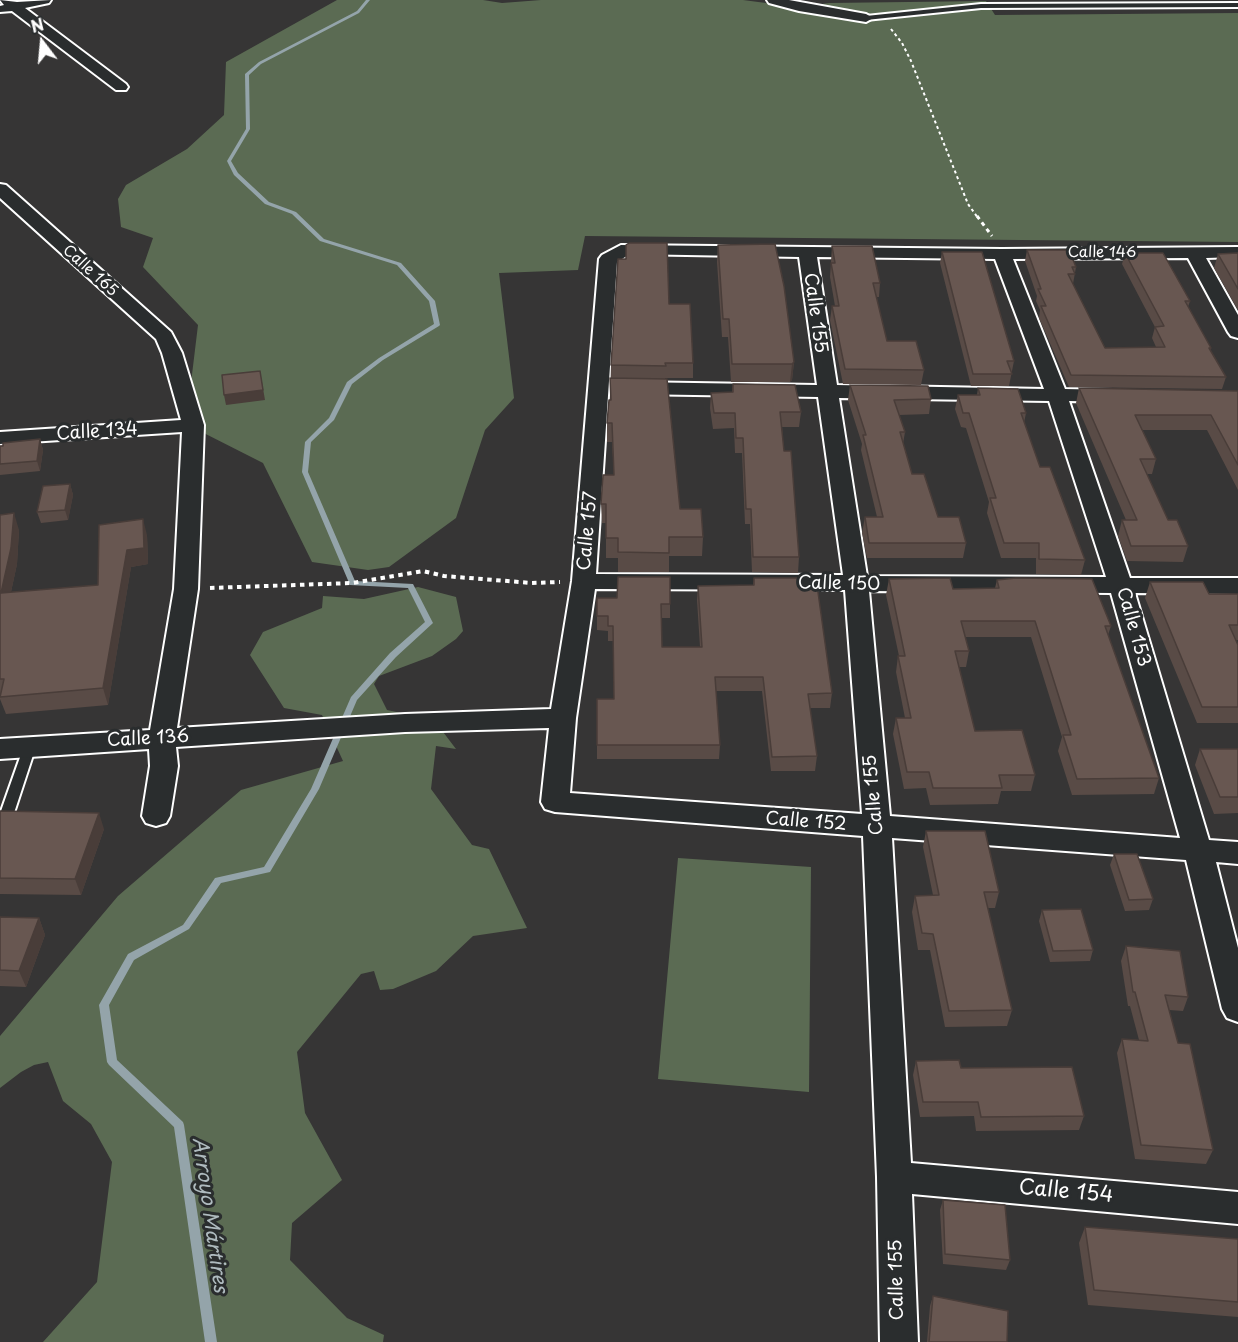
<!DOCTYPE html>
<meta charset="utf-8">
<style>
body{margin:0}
#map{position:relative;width:1238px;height:1342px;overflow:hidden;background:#363535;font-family:"Playpen Sans",sans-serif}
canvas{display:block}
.north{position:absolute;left:12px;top:12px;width:60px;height:60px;-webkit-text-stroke:4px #2a2d2e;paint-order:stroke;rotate:344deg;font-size:16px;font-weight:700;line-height:24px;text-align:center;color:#fff}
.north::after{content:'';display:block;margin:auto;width:21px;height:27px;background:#fff;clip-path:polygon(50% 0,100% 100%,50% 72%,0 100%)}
</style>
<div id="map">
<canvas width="1238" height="1342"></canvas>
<div class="north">N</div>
</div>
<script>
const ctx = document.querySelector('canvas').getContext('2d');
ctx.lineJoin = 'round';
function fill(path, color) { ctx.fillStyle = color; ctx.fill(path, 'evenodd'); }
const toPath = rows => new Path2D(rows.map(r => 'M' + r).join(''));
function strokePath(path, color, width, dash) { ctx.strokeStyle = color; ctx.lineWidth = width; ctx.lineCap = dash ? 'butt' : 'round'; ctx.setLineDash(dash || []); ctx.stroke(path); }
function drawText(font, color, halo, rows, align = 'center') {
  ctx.font = font + ' "Playpen Sans",sans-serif'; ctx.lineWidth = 6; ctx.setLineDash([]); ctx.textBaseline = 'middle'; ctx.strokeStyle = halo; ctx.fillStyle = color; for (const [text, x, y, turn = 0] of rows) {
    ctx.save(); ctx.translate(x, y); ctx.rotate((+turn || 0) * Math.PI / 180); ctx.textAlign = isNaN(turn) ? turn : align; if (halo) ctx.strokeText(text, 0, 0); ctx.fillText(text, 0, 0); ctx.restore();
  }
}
const green = toPath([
 [337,0,483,0,502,3,541,0,743,0,781,5,788,9,829,3,986,1,995,15,1238,13,1238,242,585,236,578,270,499,273,514,398,485,430,456,518,389,567,368,570,312,562,263,463,186,424,198,325,143,267,153,238,121,227,118,199,126,185,187,149,224,115,226,62],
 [418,587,456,597,463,631,456,639,432,656,379,676,374,684,387,710,434,720,456,749,436,746,431,789,472,845,489,849,527,928,473,936,436,971,393,989,380,990,374,971,361,974,297,1052,305,1113,342,1180,292,1223,290,1260,347,1318,384,1335,383,1342,43,1342,97,1282,112,1162,91,1124,63,1101,48,1062,34,1065,21,1072,0,1088,0,1036,118,896,241,790,343,761,322,715,284,708,250,655,263,632,322,608,323,596,364,599],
 [678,858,811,867,809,1092,658,1079]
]);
const stream = toPath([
 [366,0,370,0,359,13,261,64,249,75,250,129,231,161,238,173,269,202,296,212,324,239,401,263,435,301,440,325,439,326,383,360,352,384,334,420,311,442,308,472,355,581,413,584,433,623,396,657,357,700,319,789,270,872,221,883,189,929,134,960,109,1005,117,1060,183,1122,184,1125,217,1342,205,1342,174,1127,109,1065,107,1062,99,1005,128,954,183,925,215,878,264,867,311,789,351,697,390,653,425,622,408,588,350,585,302,472,305,442,329,418,347,382,379,358,434,324,429,301,397,265,320,241,292,214,265,204,234,175,227,161,246,129,245,74,259,62,357,11,366,0]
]);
const pathFar2 = toPath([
 [891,29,902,43,911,61,968,204,978,218]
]);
const pathFar1 = toPath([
 [977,216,992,236]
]);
const path = toPath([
 [210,588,352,583,423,571,444,576,532,583,560,582]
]);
const service = toPath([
 [1238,3,1238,7,981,8,866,20,863,18,866,16,981,4,1238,3],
 [30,742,34,743,36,746,13,816,11,819,6,821,1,819,0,814,24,746,26,743,30,742]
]);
const minor = toPath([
 [0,0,17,2,51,0,49,3,25,8,126,84,128,87,126,90,116,90,12,11,0,12,0,6,4,5,0,0],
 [767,0,789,0,866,14,873,18,866,22,799,11,769,3,767,0],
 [0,184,6,185,171,332,182,353,204,425,198,589,177,728,405,714,551,709,572,581,599,259,602,255,621,245,1002,249,1238,247,1238,257,1206,258,1238,315,1238,338,1231,336,1228,332,1188,258,1013,259,1065,389,1113,390,1120,392,1123,396,1120,400,1113,402,1069,401,1130,578,1238,578,1238,594,1135,593,1209,840,1238,842,1238,864,1216,862,1238,948,1238,1022,1227,1018,1222,1009,1186,860,892,838,911,1163,1238,1192,1238,1224,912,1194,918,1342,880,1342,877,1177,863,836,555,812,545,809,541,802,549,728,405,732,176,747,178,766,170,816,166,823,156,826,146,823,142,816,150,766,149,749,0,759,0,739,150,730,174,589,182,432,0,444,0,432,181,420,162,353,156,339,0,198,0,184],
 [630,254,799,257,817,385,633,382,626,384,623,388,626,392,633,394,818,397,843,575,596,574,617,262,630,254],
 [817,257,995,259,1044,389,837,385,817,257],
 [839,398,1049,401,1106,577,867,576,839,398],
 [595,589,845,590,862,814,570,793,576,718,595,589],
 [869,591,1111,593,1180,838,890,816,869,591]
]);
const wall = toPath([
 [718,245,794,362,792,380,790,382,731,382,728,337,722,337,717,262],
 [832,246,880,283,879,297,876,297,887,341,924,370,921,385,843,384,830,320,832,306,835,306,830,277],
 [1027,250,1076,267,1073,284,1105,348,1156,347,1152,338,1155,327,1122,264,1125,253,1190,301,1188,307,1211,348,1210,351,1226,377,1222,389,1069,387,1039,318,1040,310,1036,301,1037,296,1025,261],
 [942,252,1014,361,1009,386,971,386,940,263],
 [1238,253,1238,310,1214,268,1218,254],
 [669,304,693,363,693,378,665,378,665,379,680,509,703,537,702,556,669,556,669,572,618,572,618,558,606,558,606,523,602,523,601,504,614,475,612,442,607,442,607,423,610,400,611,365],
 [733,384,801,412,799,427,782,427,784,451,799,557,798,573,752,572,750,524,745,524,742,453,735,453,734,428,713,429,710,408,711,393,732,392],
 [850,385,931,399,929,414,899,415,905,432,903,444,912,474,938,517,966,543,963,558,867,558,862,533,865,517,877,517,861,450,862,444,848,400],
 [978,388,1026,413,1024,423,1040,467,1085,560,1081,575,1036,574,1036,558,1001,558,987,513,989,502,966,428,961,427,955,409,958,395,977,395],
 [1079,388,1238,391,1238,490,1207,430,1142,430,1156,459,1152,474,1147,474,1168,520,1188,546,1183,562,1127,561,1118,536,1122,520,1126,520,1076,403],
 [40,439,43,450,40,471,0,475,0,446],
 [70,484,73,495,68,520,41,523,37,512],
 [0,515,19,530,17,564,11,592,98,585,147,535,148,564,131,567,108,705,6,714,0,699],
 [754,578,801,585,832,693,830,708,810,708,817,756,815,771,771,771,762,691,716,691,720,745,719,759,597,759,597,699,614,699,613,641,608,641,608,631,597,630,597,598,670,604,670,618,661,618,662,647,700,647,697,600,698,586,753,585],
 [889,579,953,589,995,588,997,580,1111,626,1108,635,1159,778,1154,794,1072,795,1058,751,1062,737,1031,637,965,637,969,651,966,667,959,667,975,731,1035,775,1031,791,1001,791,998,804,930,805,926,788,904,789,893,734,896,718,905,718,896,672,898,656,899,656,886,595],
 [1150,582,1209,594,1238,594,1238,640,1236,640,1238,645,1238,723,1197,723,1145,598],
 [1200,749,1238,749,1238,813,1214,814,1195,765],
 [0,811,104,829,81,895,0,894],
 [926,831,999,892,995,908,988,908,1012,1010,1007,1026,945,1027,930,950,918,950,912,912,915,896,933,895,923,847],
 [1114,854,1153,899,1149,910,1125,911,1110,865],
 [1042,910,1093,950,1090,961,1050,962,1039,921],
 [0,917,39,918,45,935,26,987,0,986],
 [1126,946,1188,997,1183,1011,1169,1010,1178,1043,1213,1150,1206,1164,1135,1159,1117,1053,1122,1039,1139,1040,1130,1006,1128,1006,1121,961],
 [916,1061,961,1068,1084,1116,1079,1130,976,1131,974,1116,920,1117,913,1075],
 [943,1200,1010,1260,1006,1270,943,1264,940,1210],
 [1085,1227,1238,1239,1238,1317,1088,1305,1079,1243],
 [933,1296,1007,1342,927,1342,930,1306]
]);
const shadedWall = toPath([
 [794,362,792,380,790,382,792,364],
 [260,371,265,400,226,405,224,395],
 [40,439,43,450,40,471,37,461],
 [70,484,73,495,68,520,65,510],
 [14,513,19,530,17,564,7,610,1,593],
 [143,519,147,535,148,564,131,567,108,705,103,688,127,550],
 [99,813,104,829,81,895,75,879],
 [39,918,45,935,26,987,19,971]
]);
const building = toPath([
 [629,243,667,243,669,304,690,304,693,363,665,363,666,366,611,365,618,259,626,259,626,245,629,243],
 [775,244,784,286,794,362,792,364,732,364,729,319,723,319,718,245,775,244],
 [832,246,872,246,880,283,873,283,887,341,916,341,924,370,845,369,832,306,839,306,831,263,835,263,832,246],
 [1027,250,1069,250,1076,267,1072,267,1075,274,1068,274,1105,348,1165,347,1155,327,1164,326,1125,253,1163,253,1190,301,1185,301,1211,348,1209,348,1226,377,1071,375,1041,306,1046,306,1038,289,1041,289,1027,250],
 [942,252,982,252,1014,361,1007,361,1012,374,973,374,942,252],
 [1238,253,1238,289,1218,254,1238,253],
 [260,371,263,390,224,395,222,375,260,371],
 [610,378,667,379,680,509,701,509,703,537,669,537,669,553,618,552,618,538,606,538,606,504,601,504,603,475,614,475,612,423,607,423,609,400,611,400,610,378],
 [733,384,795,385,801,412,780,412,784,451,791,451,799,557,753,557,751,509,746,509,743,438,736,438,735,413,714,413,711,393,733,392,733,384],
 [850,385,928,386,931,399,894,400,905,432,900,432,912,474,924,474,938,517,959,517,966,543,869,543,865,517,883,517,863,435,866,435,850,385],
 [978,388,1018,389,1026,413,1021,413,1040,467,1050,467,1085,560,1039,559,1039,543,1004,543,990,498,996,498,969,413,963,413,958,395,980,395,978,388],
 [1079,388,1238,391,1238,465,1211,415,1135,415,1156,459,1140,459,1168,520,1177,520,1188,546,1131,546,1122,520,1137,520,1079,388],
 [40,439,37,461,0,464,0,446,3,446,3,443,40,439],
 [70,484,65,510,37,512,43,486,70,484],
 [14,513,11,548,1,593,98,585,99,525,143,519,144,548,127,550,103,688,0,697,4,679,0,679,0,515,14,513],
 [618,577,670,577,670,604,661,604,662,647,702,647,698,586,754,585,754,578,801,578,801,585,817,585,832,693,808,694,817,756,772,757,763,677,715,677,720,745,597,745,597,699,614,699,613,626,608,626,608,616,597,616,597,598,617,598,618,577],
 [950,578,953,589,999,588,997,580,1016,578,1092,579,1111,626,1105,626,1159,778,1077,779,1063,735,1071,735,1035,621,961,621,969,651,955,651,975,731,1022,730,1035,775,999,775,1002,788,933,788,929,772,907,772,896,718,911,718,898,656,905,656,889,579,950,578],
 [1150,582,1203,582,1209,594,1238,594,1238,625,1229,625,1238,645,1238,707,1202,707,1150,582],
 [1200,749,1238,749,1238,797,1220,797,1200,749],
 [0,811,99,813,75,879,0,878,0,811],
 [926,831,985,831,999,892,984,892,1012,1010,949,1011,933,934,922,933,915,896,939,895,926,831],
 [1114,854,1137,854,1153,899,1129,900,1114,854],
 [1081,909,1093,950,1053,951,1042,910,1081,909],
 [0,917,39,918,19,971,0,970,0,917],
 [1126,946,1180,951,1188,997,1165,995,1178,1043,1190,1044,1213,1150,1141,1145,1122,1039,1148,1041,1135,992,1133,992,1126,946],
 [959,1060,961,1068,1072,1067,1084,1116,981,1117,978,1102,923,1102,916,1061,959,1060],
 [943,1200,1005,1205,1010,1260,945,1254,943,1200],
 [1085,1227,1238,1239,1238,1302,1094,1290,1085,1227],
 [933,1296,1008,1311,1007,1342,929,1342,933,1296]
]);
const farStreetnames = [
 ["Calle 146",1102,253],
 ["Calle 165",90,271,42]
];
const streetNames = [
 ["Calle 155",815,313,82],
 ["Calle 134",97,432,-4],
 ["Calle 157",588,531,-85],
 ["Calle 150",839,584,1],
 ["Calle 153",1133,627,74],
 ["Calle 136",148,739,-3],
 ["Calle 155",874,795,-95],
 ["Calle 152",806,822,4],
 ["Calle 155",897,1280,-91]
];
const waterNames = [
 ["Arroyo Mártires",209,1215,82]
];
const nearStreetnames = [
 ["Calle 154",1066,1192,5]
];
fill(green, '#5b6b53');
fill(stream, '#94a4aa');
strokePath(service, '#fff', 4);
strokePath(minor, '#fff', 4);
strokePath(pathFar2, '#fff', 2, [3, 3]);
strokePath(pathFar1, '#fff', 3, [4, 4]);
strokePath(path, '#fff', 4, [4.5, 4.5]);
fill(service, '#2a2d2e');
fill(minor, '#2a2d2e');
fill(wall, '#594b46');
fill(shadedWall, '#493d39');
fill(building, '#685751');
strokePath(building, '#493d39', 1.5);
drawText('15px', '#fff', '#2a2d2e', farStreetnames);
drawText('18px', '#fff', '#2a2d2e', streetNames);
drawText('italic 20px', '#afbbbf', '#2a2d2e', waterNames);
drawText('21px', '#fff', '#2a2d2e', nearStreetnames);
</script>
